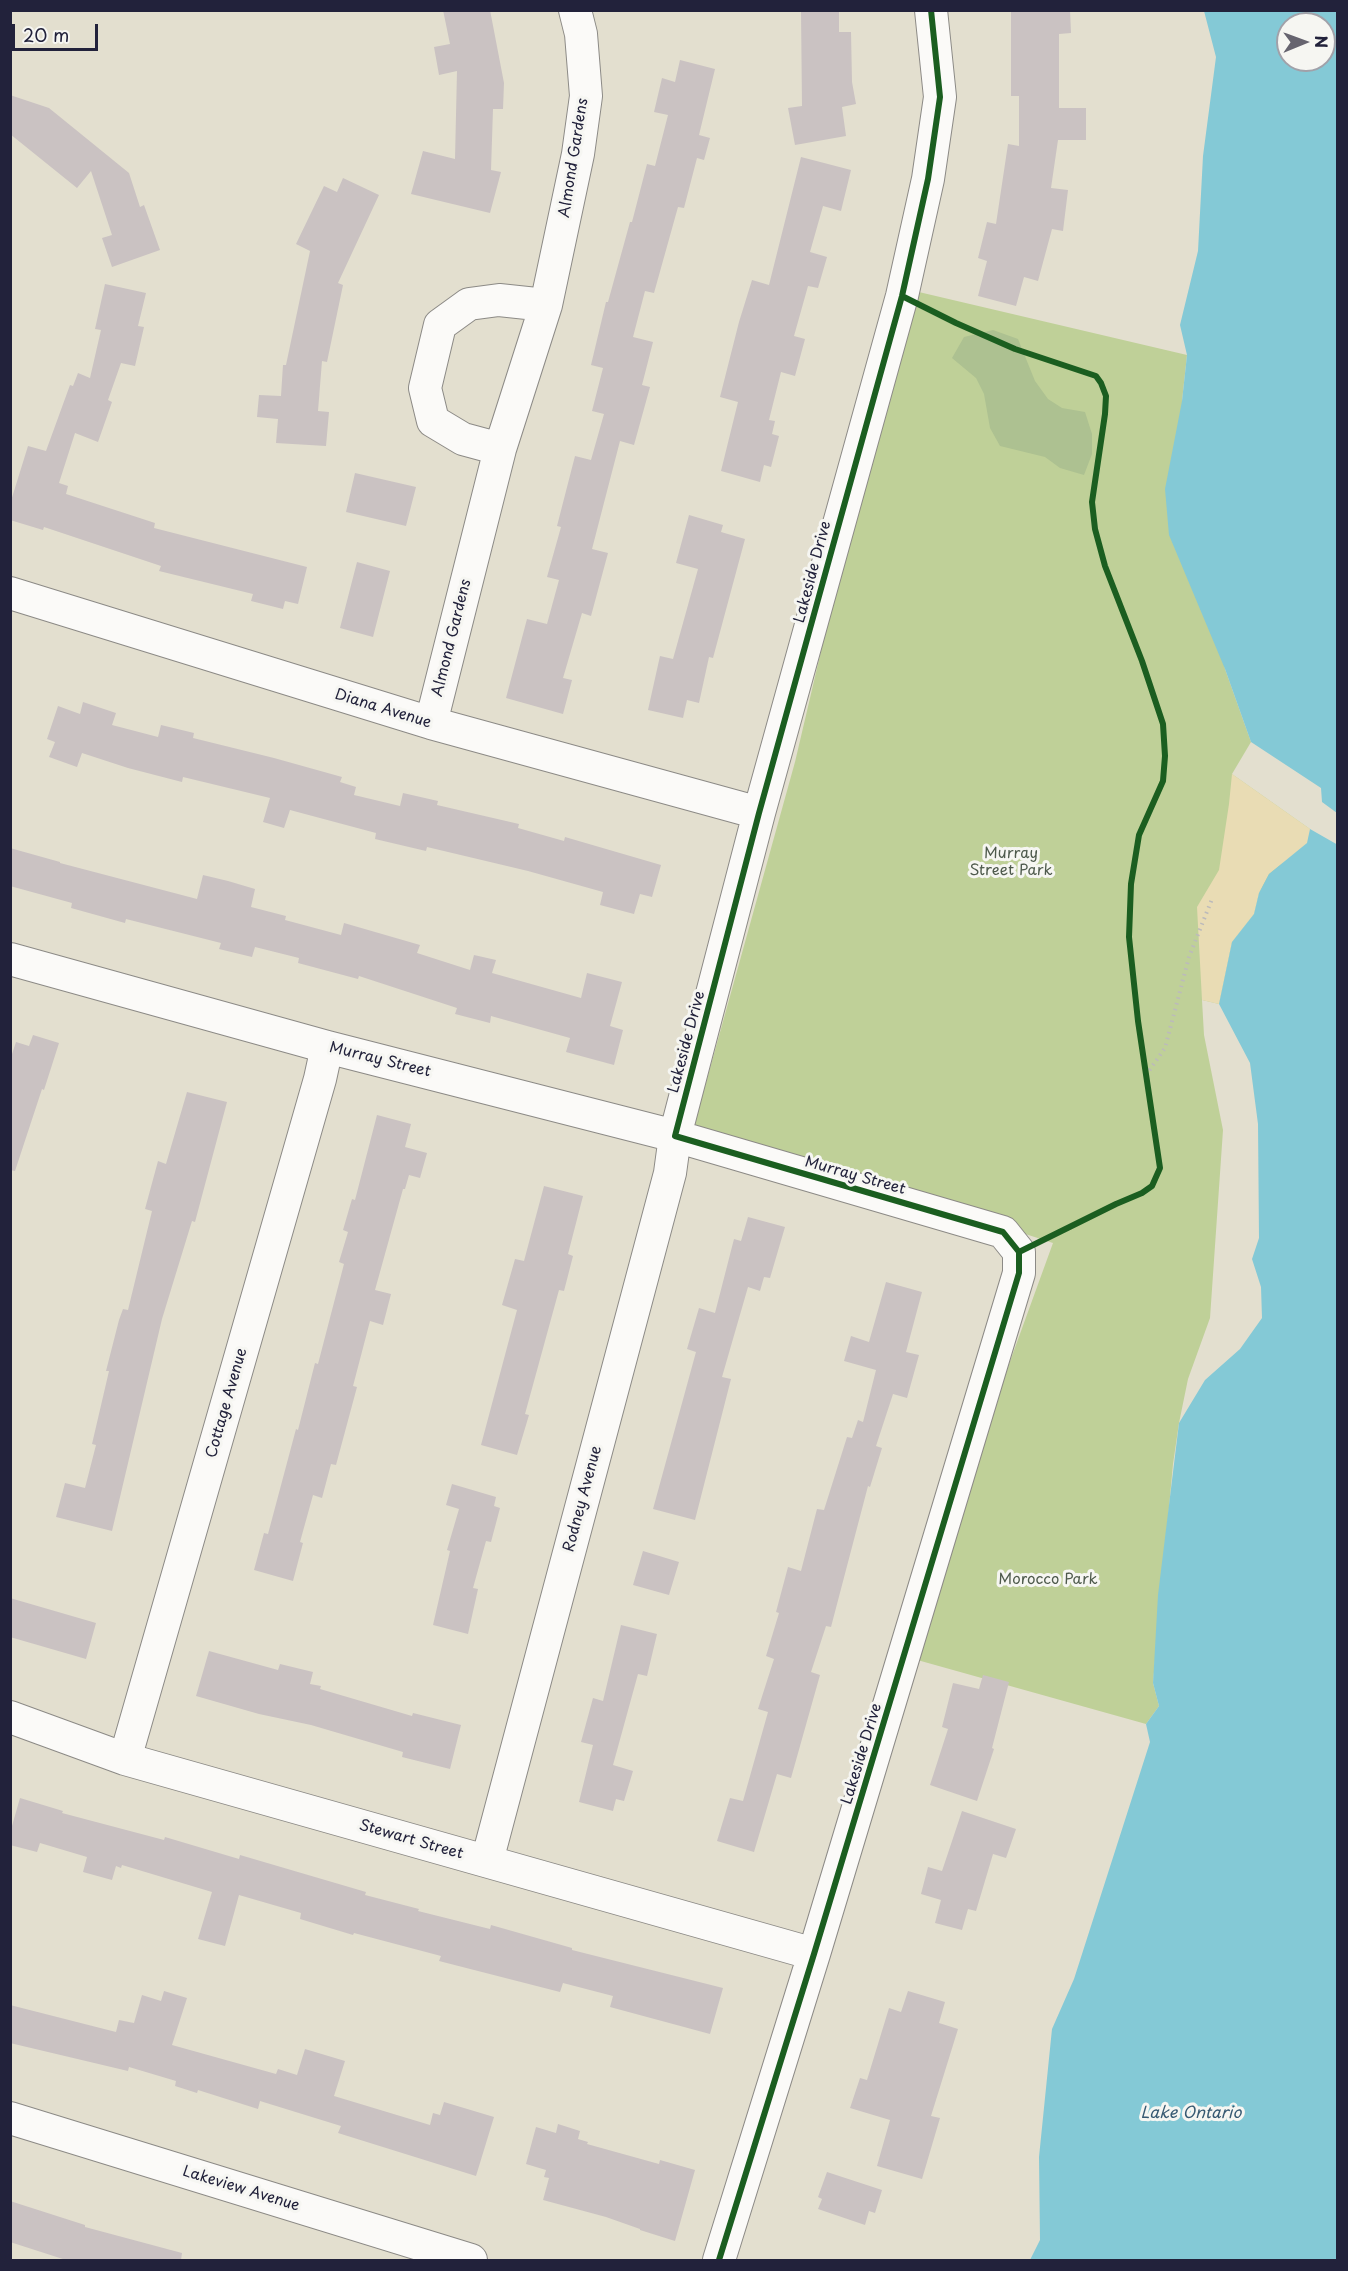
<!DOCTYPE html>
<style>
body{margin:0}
#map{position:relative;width:1348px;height:2271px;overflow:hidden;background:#e3dfcf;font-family:"Playpen Sans",sans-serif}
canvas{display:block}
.frame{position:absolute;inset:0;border:12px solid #22223b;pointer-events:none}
.north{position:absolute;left:1276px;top:12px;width:60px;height:60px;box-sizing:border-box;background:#f6f6f2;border:2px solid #a1a1a9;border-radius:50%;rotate:89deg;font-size:16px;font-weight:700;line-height:24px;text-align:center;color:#22223b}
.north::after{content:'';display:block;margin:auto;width:21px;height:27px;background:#66646f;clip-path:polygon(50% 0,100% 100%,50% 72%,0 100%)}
.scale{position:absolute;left:12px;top:24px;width:86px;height:27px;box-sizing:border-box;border:3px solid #22223b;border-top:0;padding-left:8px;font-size:18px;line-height:21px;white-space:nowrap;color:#22223b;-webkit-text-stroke:4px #f6f6f2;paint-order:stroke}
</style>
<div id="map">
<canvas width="1348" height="2271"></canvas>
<div class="frame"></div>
<div class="north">N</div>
<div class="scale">20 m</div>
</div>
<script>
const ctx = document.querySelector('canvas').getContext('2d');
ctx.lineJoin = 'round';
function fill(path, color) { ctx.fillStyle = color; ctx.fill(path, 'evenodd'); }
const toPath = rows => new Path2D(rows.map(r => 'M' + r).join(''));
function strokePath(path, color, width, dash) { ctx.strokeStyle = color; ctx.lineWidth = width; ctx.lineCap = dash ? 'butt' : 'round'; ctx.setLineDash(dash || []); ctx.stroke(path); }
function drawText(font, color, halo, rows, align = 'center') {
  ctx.font = font + ' "Playpen Sans",sans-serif'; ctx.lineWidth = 6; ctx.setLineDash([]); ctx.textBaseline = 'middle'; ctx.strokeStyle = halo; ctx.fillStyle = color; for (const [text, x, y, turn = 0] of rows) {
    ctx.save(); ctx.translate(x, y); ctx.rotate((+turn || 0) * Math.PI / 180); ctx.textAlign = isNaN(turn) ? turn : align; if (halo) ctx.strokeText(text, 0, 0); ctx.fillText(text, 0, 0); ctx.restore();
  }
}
const green = toPath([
 [906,289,1187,355,1182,401,1225,669,1251,742,1232,774,1310,829,1259,893,1254,914,1232,942,1219,1004,1202,1000,1204,1035,1223,1130,1210,1318,1188,1379,1179,1423,1173,1464,1153,1683,1159,1706,1146,1724,903,1656,1053,1243,694,1126,795,762]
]);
const forest = toPath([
 [993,330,1018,339,1035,381,1048,399,1062,408,1085,412,1092,434,1092,454,1084,475,1060,468,1045,457,1000,446,990,428,984,394,976,378,952,358,964,337]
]);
const sand = toPath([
 [1232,774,1310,829,1308,843,1269,874,1259,893,1254,914,1232,942,1219,1004,1202,1000,1197,907,1219,870,1229,804]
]);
const water = toPath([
 [1204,11,1337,11,1337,813,1322,802,1321,788,1251,742,1225,669,1169,535,1165,489,1182,401,1187,355,1180,325,1198,251,1203,156,1216,57],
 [1288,24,1324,24,1324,60,1288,60],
 [1310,829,1338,845,1337,2260,1030,2260,1040,2240,1039,2157,1052,2029,1074,1979,1150,1742,1146,1724,1159,1706,1153,1683,1158,1595,1179,1423,1205,1380,1240,1349,1262,1318,1261,1287,1252,1259,1259,1238,1258,1124,1250,1063,1219,1004,1232,942,1254,914,1259,893,1269,874,1307,843]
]);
const building = toPath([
 [443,10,490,10,504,83,503,109,493,109,491,170,501,172,490,213,411,194,423,151,455,159,457,71,439,75,434,47,450,44],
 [1011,10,1070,10,1071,33,1059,34,1059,108,1086,108,1086,140,1058,140,1051,188,1068,190,1063,231,1052,229,1038,281,1024,277,1016,306,978,296,987,261,978,258,987,222,996,224,1008,144,1019,146,1019,96,1011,96],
 [801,11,839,11,839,32,851,32,852,82,856,104,842,107,846,136,795,145,788,108,802,106],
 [680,60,715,69,699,135,710,138,704,160,697,158,684,208,678,207,654,293,645,291,633,337,653,342,642,385,650,387,634,445,620,441,592,549,608,553,591,616,582,613,563,678,572,680,563,714,506,698,527,619,547,624,559,580,547,577,561,527,557,526,575,456,591,460,604,414,592,411,603,368,591,365,606,302,608,302,630,222,632,222,647,164,655,166,668,115,654,112,662,78,675,82],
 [10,95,49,108,129,173,140,207,144,205,160,250,112,267,102,238,112,235,91,171,77,188,10,134],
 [801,157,851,170,841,211,823,206,810,252,827,257,818,288,808,286,794,336,805,339,795,376,781,372,769,420,775,421,772,434,779,436,771,467,764,465,760,482,721,471,738,402,720,397,739,322,752,280,769,285],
 [343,178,379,195,338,283,343,285,327,362,322,361,318,411,329,412,326,446,276,443,278,419,257,417,259,395,281,396,283,365,286,365,310,251,296,244,324,186,337,192],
 [105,284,146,293,138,326,144,327,135,366,121,363,108,400,112,402,98,442,75,433,59,483,68,486,66,494,155,523,154,528,307,567,298,604,285,601,283,609,251,601,253,594,159,571,161,566,44,527,43,530,10,520,10,504,28,446,46,451,70,385,73,386,78,373,90,378,101,330,95,329],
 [355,473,416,487,406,526,346,512],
 [689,515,723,525,721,532,745,539,713,658,709,657,699,703,687,700,683,718,648,710,660,656,673,659,698,569,676,563],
 [357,562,390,571,373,637,340,628],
 [83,702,116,713,112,725,158,737,161,725,194,733,193,738,274,758,342,777,340,782,356,787,354,795,400,806,403,793,438,801,437,805,519,824,518,828,564,841,565,837,661,865,652,897,640,894,634,914,600,905,603,892,528,871,427,847,426,851,375,839,376,833,290,810,284,828,263,822,270,798,183,777,182,782,128,768,82,753,77,767,49,757,55,742,47,739,58,706,80,714],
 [10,848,60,862,60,863,197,899,203,875,228,881,255,889,251,907,286,916,285,920,341,935,344,923,420,945,417,953,470,970,474,955,496,960,492,973,581,998,587,973,622,982,610,1026,623,1030,614,1065,566,1052,570,1038,491,1016,490,1023,455,1014,457,1008,359,976,358,979,298,963,299,958,255,947,252,957,219,949,221,943,126,919,125,923,71,908,72,903,10,886],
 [33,1035,59,1043,44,1090,42,1089,15,1171,10,1170,10,1060,16,1042,29,1046],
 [187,1092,227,1102,195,1222,192,1221,162,1319,112,1531,56,1517,65,1483,85,1488,96,1445,92,1444,109,1371,106,1371,119,1320,123,1309,128,1310,152,1211,145,1209,158,1161,166,1164],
 [377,1115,411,1124,405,1147,427,1153,420,1178,409,1175,405,1189,403,1189,375,1290,391,1294,383,1325,370,1321,353,1386,357,1387,336,1465,331,1464,322,1498,313,1495,300,1542,303,1543,293,1581,254,1570,264,1533,268,1534,296,1429,298,1430,315,1363,318,1364,344,1264,339,1262,348,1232,343,1230,352,1199,355,1200],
 [544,1186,583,1196,568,1254,573,1256,564,1291,559,1290,525,1414,529,1415,517,1455,481,1445,517,1310,502,1305,515,1259,524,1261],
 [748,1217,785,1227,770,1278,764,1277,760,1291,748,1287,722,1377,731,1379,695,1520,653,1509,696,1352,687,1349,699,1308,715,1313,734,1239,741,1241],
 [886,1282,922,1292,906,1352,919,1355,907,1398,893,1394,876,1446,882,1448,870,1487,868,1486,831,1627,826,1626,811,1672,820,1675,791,1778,777,1774,754,1852,717,1841,730,1798,743,1801,768,1712,758,1709,774,1659,766,1656,779,1613,776,1612,788,1567,801,1571,817,1509,824,1510,847,1437,852,1438,858,1420,863,1422,876,1370,844,1361,851,1336,869,1342],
 [452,1484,496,1497,494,1506,500,1508,491,1542,486,1541,473,1588,478,1589,468,1634,433,1625,450,1551,447,1550,459,1509,446,1505],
 [643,1551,679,1562,669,1595,633,1585],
 [10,1598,96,1623,86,1659,10,1637],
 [621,1625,657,1634,647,1676,638,1674,613,1765,633,1771,624,1801,616,1799,613,1811,579,1802,593,1745,581,1742,593,1698,603,1701],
 [209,1651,278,1670,280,1664,313,1672,310,1684,321,1686,320,1689,412,1716,413,1713,461,1725,450,1769,402,1757,403,1752,311,1725,259,1714,196,1696],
 [983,1675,1009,1682,992,1748,994,1749,977,1801,930,1785,948,1729,942,1727,953,1683,979,1689],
 [20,1798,63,1811,62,1813,164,1840,165,1837,239,1859,240,1855,366,1892,365,1895,419,1909,418,1911,490,1929,491,1925,572,1948,572,1950,723,1988,710,2034,610,2007,613,1996,563,1983,560,1992,439,1961,441,1956,354,1933,353,1935,300,1919,301,1913,239,1895,225,1946,198,1939,212,1892,122,1865,121,1868,116,1866,112,1880,83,1872,87,1857,40,1843,37,1852,10,1845,10,1833],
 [962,1811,1016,1829,1006,1858,993,1854,976,1911,968,1909,962,1930,935,1923,941,1900,921,1894,928,1867,942,1871],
 [164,1991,187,1998,172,2045,276,2074,278,2069,297,2075,305,2049,345,2061,334,2096,430,2125,433,2113,440,2115,444,2102,494,2117,476,2176,338,2133,341,2126,260,2101,258,2109,198,2090,197,2093,175,2086,176,2081,129,2067,128,2071,10,2043,10,2005,116,2032,119,2020,134,2023,142,1995,161,2001],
 [908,1991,945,2002,939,2023,958,2029,931,2116,940,2118,922,2179,877,2166,890,2120,850,2108,860,2078,867,2080,889,2008,901,2012],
 [558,2124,580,2131,578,2139,588,2142,587,2144,659,2164,660,2160,695,2170,675,2241,640,2230,640,2229,606,2217,543,2200,549,2178,544,2177,546,2170,526,2164,536,2127,556,2133],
 [827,2172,882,2190,875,2213,869,2211,865,2225,818,2209,822,2199,818,2197],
 [10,2201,85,2225,85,2227,182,2253,181,2260,66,2260,10,2242]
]);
const path = toPath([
 [1146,1075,1165,1048,1189,957,1212,899]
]);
const minor = toPath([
 [500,449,463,439,433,421,425,388,440,325,469,304,499,300,546,305],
 [10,593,431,723,759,813],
 [431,723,500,449,546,305,578,154,586,96,581,34,575,10],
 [10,959,327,1047,675,1136,1003,1232,1019,1252,1019,1273,814,1954,719,2260],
 [10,1717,125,1759,814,1954],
 [125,1759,320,1079,327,1047],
 [487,1861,670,1173,675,1136,759,813,902,296,928,179,940,97,931,10],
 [10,2118,471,2260]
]);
const cycleway = toPath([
 [931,10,940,97,928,179,902,296,759,813,675,1136,1003,1232,1019,1252],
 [902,296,956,323,1015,349,1096,376,1101,383,1106,396,1105,414,1092,502,1095,529,1105,566,1142,661,1163,724,1165,756,1163,781,1139,835,1131,884,1129,937,1138,1021,1160,1168,1152,1186,1142,1193,1116,1204,1019,1252],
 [719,2260,814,1954,1019,1273,1019,1252]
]);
const streetNames = [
 ["Almond Gardens",574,158,-81],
 ["Lakeside Drive",813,572,-75],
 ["Almond Gardens",452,638,-76],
 ["Diana Avenue",383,709,17],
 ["Lakeside Drive",687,1042,-75],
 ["Murray Street",380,1060,14],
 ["Murray Street",855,1176,16],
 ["Cottage Avenue",227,1403,-74],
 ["Rodney Avenue",583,1499,-75],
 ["Lakeside Drive",862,1754,-73],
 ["Stewart Street",411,1840,16],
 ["Lakeview Avenue",241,2189,17]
];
const parkNames = [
 ["Murray",1011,854],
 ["Street Park",1011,871],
 ["Morocco Park",1048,1580]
];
const waterNames = [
 ["Lake Ontario",1191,2114]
];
fill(green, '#bfd098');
fill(forest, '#adc191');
fill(sand, '#e9dcb4');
fill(water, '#84c9d6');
fill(building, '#cac2c2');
strokePath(minor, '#8c8a86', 34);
strokePath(path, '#bcbabb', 4, [1.5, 4.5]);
strokePath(minor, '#fbfaf8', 32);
strokePath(cycleway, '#1b5e20', 6);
drawText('15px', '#22223b', '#f6f6f2', streetNames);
drawText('15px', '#4e5a4c', '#f6f6f2', parkNames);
drawText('italic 16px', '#365972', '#f6f6f2', waterNames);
</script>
